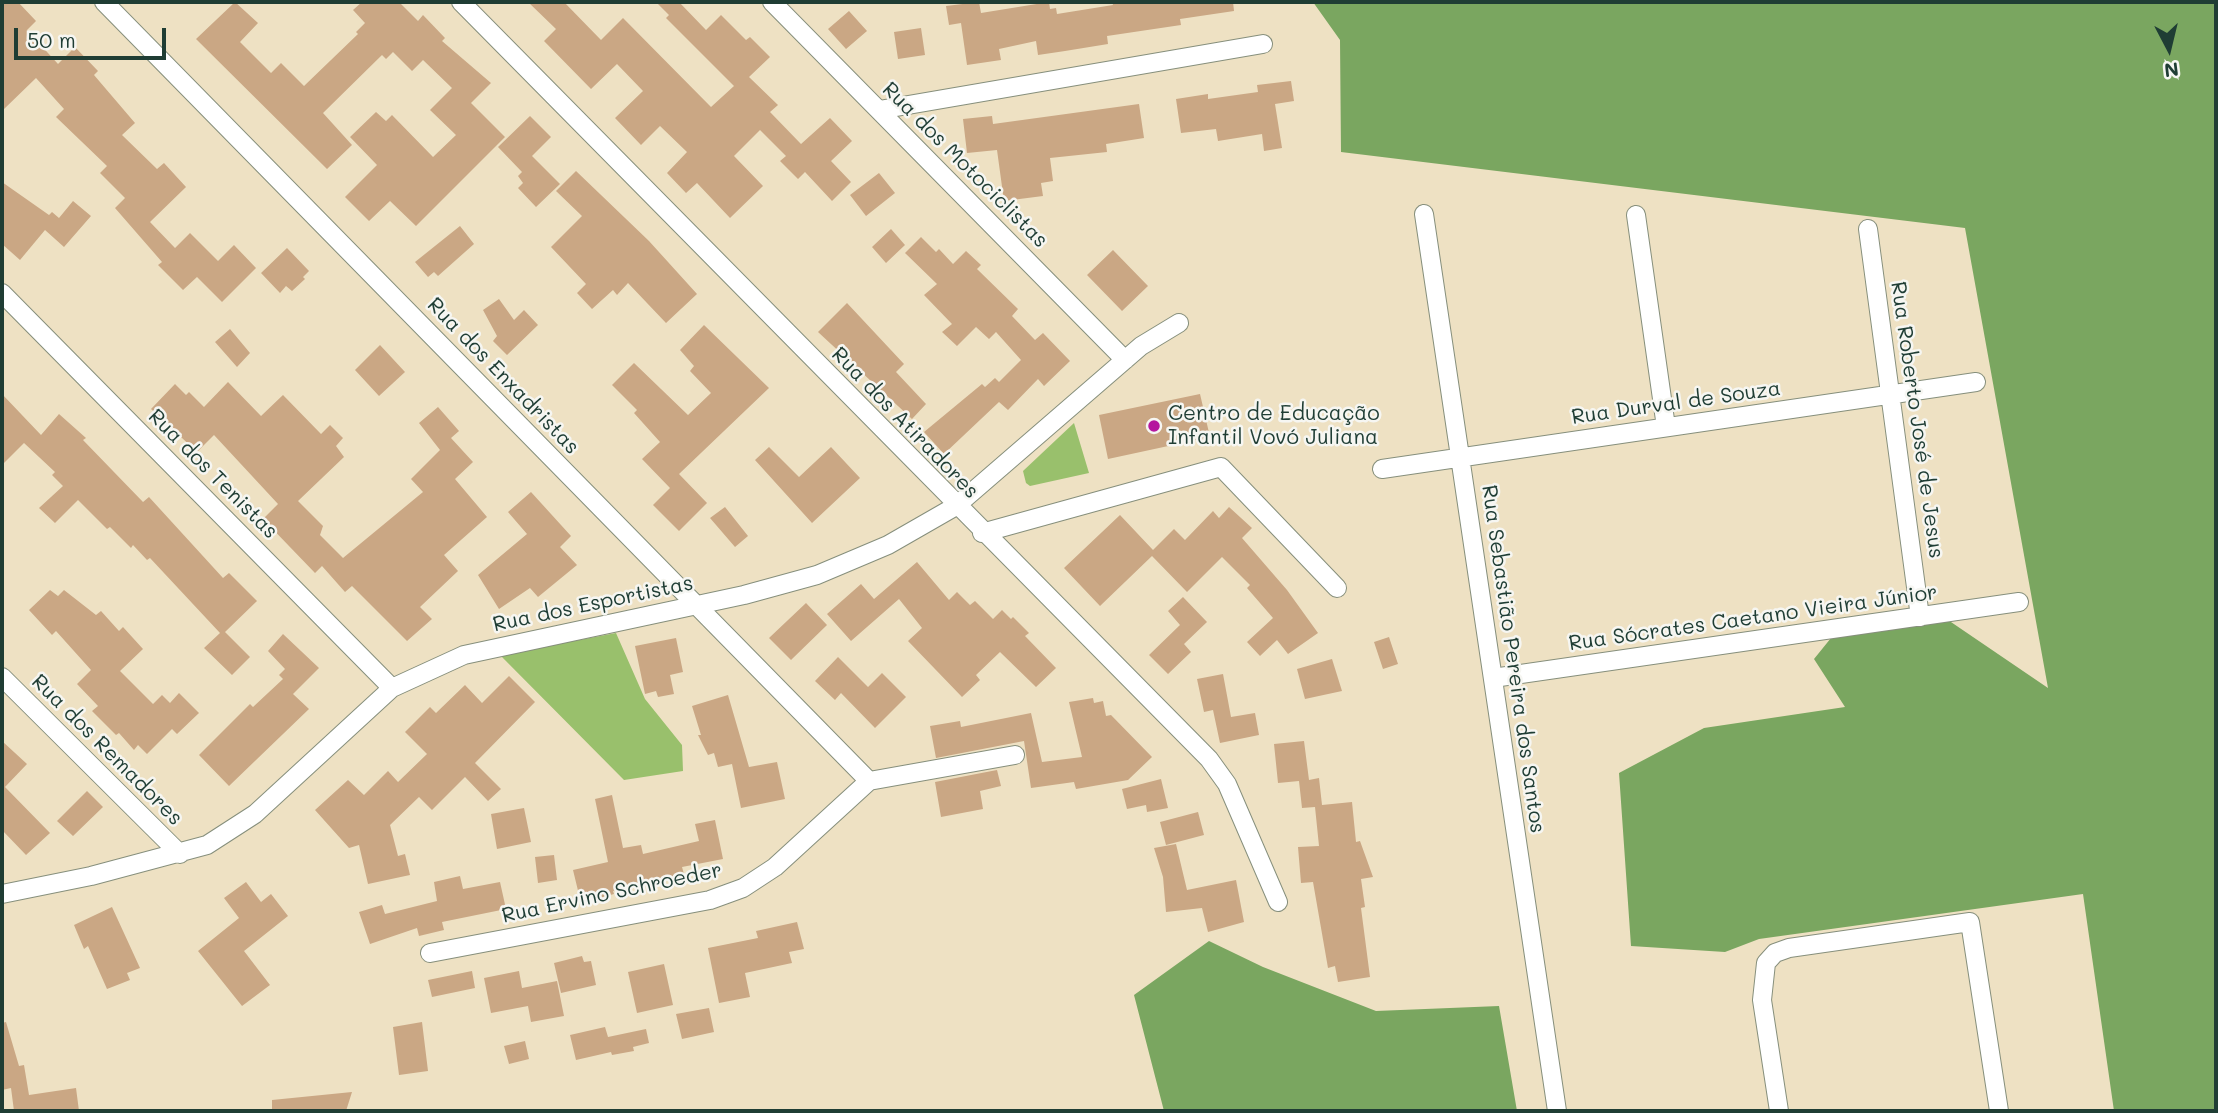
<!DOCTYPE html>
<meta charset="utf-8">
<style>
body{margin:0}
#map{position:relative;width:2218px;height:1113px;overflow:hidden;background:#eee1c3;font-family:Mali,sans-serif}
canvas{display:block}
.frame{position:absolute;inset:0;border:4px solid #1f3d34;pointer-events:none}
.north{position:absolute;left:2134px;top:14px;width:70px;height:70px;-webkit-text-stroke:5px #f6f6f2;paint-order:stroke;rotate:173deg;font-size:19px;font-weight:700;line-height:28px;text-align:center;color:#1f3d34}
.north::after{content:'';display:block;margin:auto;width:24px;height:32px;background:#1f3d34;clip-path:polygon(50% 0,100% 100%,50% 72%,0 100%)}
.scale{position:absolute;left:14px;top:28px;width:152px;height:32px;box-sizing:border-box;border:4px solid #1f3d34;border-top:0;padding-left:9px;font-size:21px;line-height:24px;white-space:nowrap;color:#1f3d34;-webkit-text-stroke:5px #f6f6f2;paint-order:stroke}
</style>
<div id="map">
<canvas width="2218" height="1113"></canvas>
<div class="frame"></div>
<div class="north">N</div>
<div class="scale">50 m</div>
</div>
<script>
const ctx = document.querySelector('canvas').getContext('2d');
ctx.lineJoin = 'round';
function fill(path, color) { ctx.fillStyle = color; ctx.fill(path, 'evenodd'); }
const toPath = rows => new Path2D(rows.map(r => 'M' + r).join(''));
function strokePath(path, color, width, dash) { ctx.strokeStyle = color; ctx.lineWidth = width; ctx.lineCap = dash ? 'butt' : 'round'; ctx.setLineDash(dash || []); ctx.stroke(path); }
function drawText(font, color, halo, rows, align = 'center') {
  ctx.font = font + ' Mali,sans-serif'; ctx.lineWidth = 5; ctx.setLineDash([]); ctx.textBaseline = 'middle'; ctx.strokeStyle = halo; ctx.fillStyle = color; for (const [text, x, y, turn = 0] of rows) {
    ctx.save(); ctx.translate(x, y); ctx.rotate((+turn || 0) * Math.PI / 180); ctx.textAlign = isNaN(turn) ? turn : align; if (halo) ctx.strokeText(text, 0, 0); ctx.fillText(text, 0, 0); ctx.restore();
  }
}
const green = toPath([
 [1074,423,1089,473,1030,486,1026,483,1023,471],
 [616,633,645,699,682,745,683,771,624,780,500,655]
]);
const forest = toPath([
 [1313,2,2216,2,2216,1111,2114,1111,2083,894,1759,939,1725,952,1631,946,1619,773,1704,728,1845,707,1814,659,1831,638,1948,620,2048,688,1965,228,1341,152,1340,40],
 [1209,941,1263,967,1376,1011,1499,1006,1517,1111,1164,1111,1134,995]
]);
const building = toPath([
 [2,2,18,2,36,21,27,30,58,64,75,47,98,71,94,75,135,123,122,135,157,169,164,163,186,187,150,222,175,248,190,233,218,261,234,245,256,268,222,302,197,277,183,290,158,265,162,262,115,208,125,198,100,173,107,166,56,117,64,109,36,78,2,111],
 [235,2,258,23,240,42,271,73,281,63,304,86,358,34,356,32,365,23,353,10,362,2,399,2,418,21,423,15,445,38,442,41,491,83,471,103,505,137,416,226,390,201,369,221,345,197,377,165,350,137,376,112,386,121,392,115,433,157,456,135,430,110,452,88,423,60,412,71,393,52,386,59,382,55,323,113,352,145,327,169,196,39],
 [528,2,564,2,601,40,623,18,711,107,734,86,666,18,669,15,656,2,679,2,706,30,721,15,746,40,750,37,770,57,749,77,778,105,770,112,801,144,830,118,852,141,831,161,851,182,832,201,805,172,798,179,780,161,786,156,760,130,734,156,763,186,730,218,697,183,686,193,667,173,687,152,660,126,641,145,615,118,643,91,617,64,591,89,544,41,556,29],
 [979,2,981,13,1049,2,1050,9,1056,8,1057,14,1113,5,1112,2,1233,2,1234,11,1180,19,1181,25,1107,36,1108,44,1065,51,1038,55,1036,41,999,49,1001,60,967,65,961,23,949,25,946,6],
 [849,11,867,31,846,49,828,29],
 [921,28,925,55,898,59,894,32],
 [1291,81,1294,101,1275,104,1282,148,1264,151,1262,134,1218,141,1216,129,1181,133,1176,99,1208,94,1208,99,1258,92,1257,85],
 [1139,104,1144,138,1106,144,1107,152,1050,158,1053,181,1041,183,1043,196,1004,201,997,150,967,153,963,119,992,116,993,124],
 [530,116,551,137,532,156,560,184,536,207,518,188,523,183,518,176,522,172,498,147],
 [576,171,649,241,697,294,666,323,628,283,617,295,613,290,592,309,577,293,586,284,551,247,582,216,556,191],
 [879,173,895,193,866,216,850,195],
 [2,182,49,215,52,212,59,218,73,201,91,216,64,247,45,230,20,260,2,244],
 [460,226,474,244,438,276,434,272,428,277,415,262],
 [891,229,905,245,886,263,872,247],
 [921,237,936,252,939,249,953,264,966,251,981,265,977,269,1018,309,1012,316,1035,340,1043,333,1070,361,1044,386,1038,379,1008,410,999,402,944,454,924,432,982,384,985,387,995,378,999,382,1021,360,996,332,989,339,976,327,957,346,942,332,952,324,924,295,937,284,905,253],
 [287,248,309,271,303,277,305,279,292,291,286,286,280,293,261,273],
 [1113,250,1148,286,1122,311,1087,275],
 [499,299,514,320,524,310,538,325,507,355,493,341,497,336,483,310],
 [847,303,904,364,896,372,926,404,912,419,818,332],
 [704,325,769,388,679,474,707,503,679,531,653,505,670,488,642,459,660,442,634,413,637,410,612,385,634,363,688,415,711,393,690,371,694,366,680,350],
 [230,329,250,353,237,367,215,342],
 [380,345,405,372,379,396,355,370],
 [228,382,261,416,283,395,321,434,330,425,343,438,336,446,344,457,298,501,323,526,320,535,343,558,423,492,411,479,440,450,419,423,438,407,459,431,451,438,473,462,455,479,487,517,444,555,458,571,420,607,432,619,407,641,352,586,345,592,322,566,315,573,263,519,278,504,214,435,197,452,151,409,175,384,186,395,189,392,204,407],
 [2,394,41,435,59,414,86,438,83,440,143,502,149,497,223,578,229,573,257,601,225,632,250,657,232,675,204,648,220,633,150,558,147,560,133,545,131,548,110,527,107,529,78,500,55,523,39,508,63,486,52,475,55,472,24,443,2,465],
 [1200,394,1210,437,1108,459,1099,415],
 [769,447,799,477,831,447,860,478,812,523,755,460],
 [531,492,571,536,560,547,577,565,538,597,530,588,499,609,478,575,527,534,508,512],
 [725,507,748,536,735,547,710,518],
 [1229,507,1252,528,1242,538,1287,590,1318,633,1288,654,1277,640,1260,656,1247,642,1273,618,1247,588,1250,585,1222,557,1187,592,1152,556,1100,606,1064,568,1120,515,1153,550,1174,529,1185,540,1213,511,1219,518],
 [917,562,949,600,957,592,970,605,975,601,993,619,1002,610,1011,619,1013,617,1029,633,1025,636,1056,668,1036,687,1000,652,976,675,980,680,962,697,908,641,922,628,899,599,851,641,827,614,861,584,874,599],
 [50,590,58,596,64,590,96,615,101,611,119,631,123,627,143,649,120,671,153,704,162,695,170,703,179,693,199,713,177,734,172,729,147,754,138,745,134,750,119,733,116,735,92,711,98,706,77,684,91,670,56,631,52,635,29,610],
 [1183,597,1207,622,1184,644,1191,652,1168,674,1149,655,1180,625,1168,611],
 [806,603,827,625,791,660,769,638],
 [283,634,319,668,293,694,309,709,229,786,199,755,250,704,253,707,283,679,279,675,285,669,268,651],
 [1389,637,1398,664,1383,669,1374,642],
 [676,638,683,672,670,675,674,694,658,697,656,691,645,694,635,646],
 [838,657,868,687,882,673,906,697,875,728,841,693,835,700,815,681],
 [1332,659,1342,691,1305,699,1297,669],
 [1223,674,1231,717,1255,713,1259,735,1220,743,1213,710,1204,712,1197,679],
 [509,676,535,702,475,763,501,789,488,801,465,777,432,810,419,797,390,825,398,856,405,854,410,875,368,884,359,845,349,848,315,810,348,780,364,795,388,771,398,782,427,754,405,732,430,707,436,713,465,685,482,703],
 [728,695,749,767,777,762,785,799,741,808,732,764,718,767,714,753,708,755,698,735,701,735,692,706],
 [1093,698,1094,703,1103,701,1106,716,1111,715,1152,757,1128,780,1076,789,1074,782,1031,788,1024,741,936,758,930,726,960,721,961,727,1031,713,1042,762,1082,757,1069,702],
 [2,741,27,764,5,787,50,833,26,855,2,830],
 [1304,741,1309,780,1319,778,1322,805,1352,802,1356,842,1360,841,1373,877,1361,879,1365,907,1361,908,1370,977,1338,982,1335,966,1328,968,1313,882,1301,883,1298,847,1319,846,1315,807,1302,808,1299,781,1278,783,1274,744],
 [997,770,1001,786,980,791,983,809,941,817,935,782],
 [1161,779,1168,808,1147,812,1146,805,1127,809,1122,789],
 [87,791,103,807,73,836,57,821],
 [612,795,623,848,641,845,643,854,699,841,695,824,715,820,723,859,682,867,684,874,613,891,614,894,581,903,573,870,608,862,595,799],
 [524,808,531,842,497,849,491,814],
 [1198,812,1204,835,1166,845,1160,822],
 [1176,844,1187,890,1236,880,1244,922,1208,932,1202,908,1166,912,1163,877,1154,848],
 [554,855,557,880,538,883,535,857],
 [460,876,463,889,500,882,506,909,442,922,444,930,419,936,417,928,370,944,359,912,382,905,385,914,437,901,434,882],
 [246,882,261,902,271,894,288,916,244,951,270,985,242,1006,198,951,239,918,224,898],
 [112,907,140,968,127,973,130,980,107,989,88,946,84,949,74,925],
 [797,922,804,949,789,952,792,963,745,973,750,997,719,1003,708,948,758,938,756,931],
 [582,956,584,962,591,961,596,985,561,993,554,963],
 [664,964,673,1005,637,1013,628,972],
 [472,971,475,988,432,997,428,980],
 [519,971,522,988,557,981,564,1016,531,1022,528,1006,491,1013,484,978],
 [709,1008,714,1032,682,1039,676,1014],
 [6,1022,19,1066,24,1065,29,1095,76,1088,79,1111,14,1111,11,1088,2,1090,2,1023],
 [422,1022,428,1071,399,1075,393,1027],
 [605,1027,608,1037,646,1029,649,1043,633,1047,634,1051,612,1055,611,1052,576,1060,570,1035],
 [525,1041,529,1059,509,1064,504,1046],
 [352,1092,346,1111,272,1111,272,1100]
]);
const minor = toPath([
 [104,2,869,781],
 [461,2,1209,759,1227,784,1278,902],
 [772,2,1125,360],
 [879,110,1263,44],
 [1424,214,1557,1111],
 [1636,215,1666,427],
 [1868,229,1920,617],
 [2,293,392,688],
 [1382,469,1976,382],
 [982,533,1221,467,1337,588],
 [2,677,180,854],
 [1493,678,2019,602],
 [2,894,91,876,207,845,255,814,392,688,464,655,744,595,817,575,888,545,956,506,1141,346,1179,323],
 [430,953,710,900,743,888,775,867,869,781,1015,755],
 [1779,1111,1762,1000,1766,963,1775,953,1789,948,1970,922,1999,1111]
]);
const markers = [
 [1154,426,7,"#b5179e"]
];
const streetNames = [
 ["Rua dos Motociclistas",965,165,45],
 ["Rua dos Enxadristas",503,376,46],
 ["Rua Durval de Souza",1676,403,-8],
 ["Rua Roberto José de Jesus",1917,420,82],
 ["Rua dos Atiradores",905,423,46],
 ["Rua dos Tenistas",213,474,45],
 ["Rua dos Esportistas",593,604,-12],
 ["Rua Sócrates Caetano Vieira Júnior",1753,618,-8],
 ["Rua Sebastião Pereira dos Santos",1513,659,82],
 ["Rua dos Remadores",107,750,45],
 ["Rua Ervino Schroeder",612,893,-12]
];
const poiNames = [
 ["Centro de Educação",1168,414],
 ["Infantil Vovó Juliana",1168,438]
];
fill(green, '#99c06c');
fill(forest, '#7aa660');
fill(building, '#caa784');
strokePath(minor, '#868f7c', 20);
strokePath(minor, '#fff', 18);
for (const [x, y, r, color] of markers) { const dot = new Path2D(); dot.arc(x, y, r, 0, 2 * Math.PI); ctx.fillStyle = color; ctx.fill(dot); strokePath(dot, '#f6f6f2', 2.5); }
drawText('21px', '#1f3d34', '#f6f6f2', streetNames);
drawText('21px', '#1f3d34', '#f6f6f2', poiNames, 'left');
</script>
